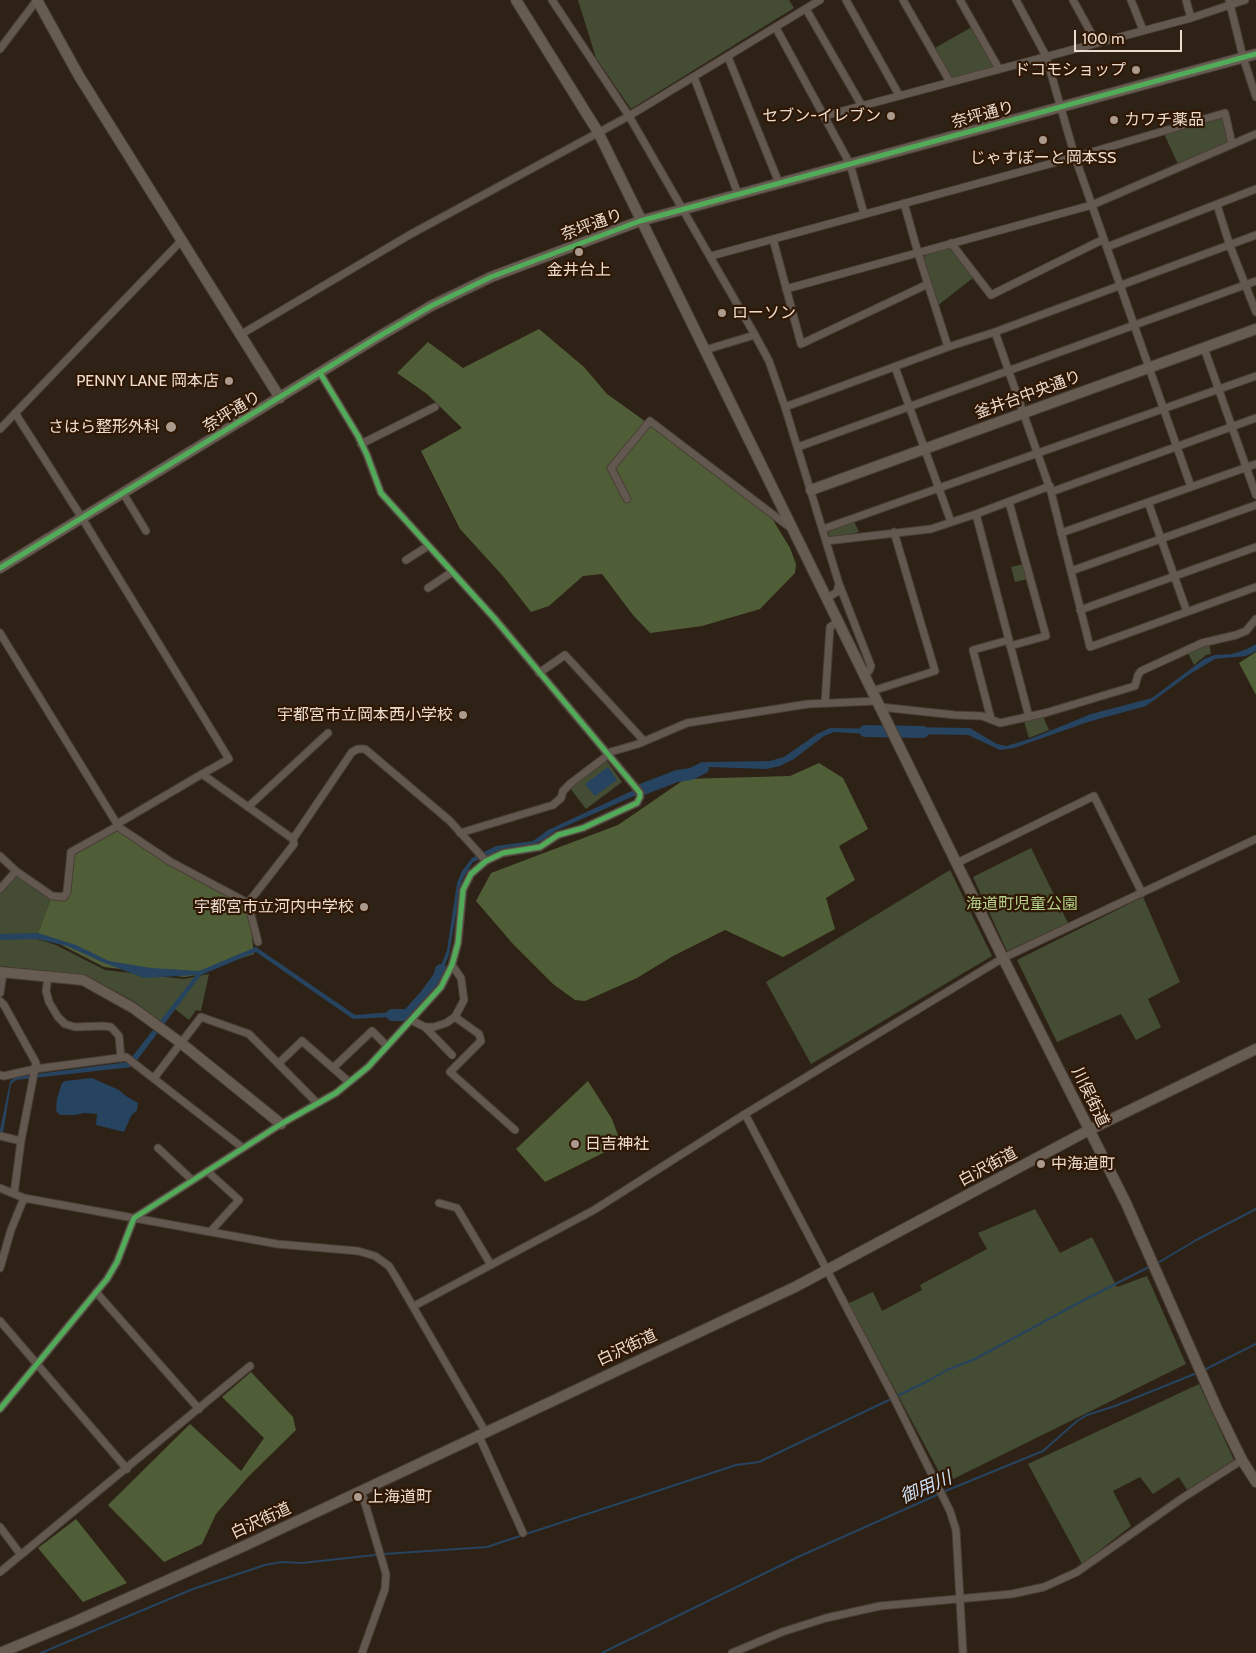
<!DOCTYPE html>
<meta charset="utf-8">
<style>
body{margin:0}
#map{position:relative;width:1256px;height:1653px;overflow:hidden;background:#2e2216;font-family:Cabin,sans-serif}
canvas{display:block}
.scale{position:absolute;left:1074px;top:30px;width:108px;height:22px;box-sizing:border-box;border:2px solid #ecdccf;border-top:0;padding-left:6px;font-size:15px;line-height:18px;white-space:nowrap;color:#ecdccf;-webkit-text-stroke:4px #2f1703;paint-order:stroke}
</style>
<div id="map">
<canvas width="1256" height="1653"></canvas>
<div class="scale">100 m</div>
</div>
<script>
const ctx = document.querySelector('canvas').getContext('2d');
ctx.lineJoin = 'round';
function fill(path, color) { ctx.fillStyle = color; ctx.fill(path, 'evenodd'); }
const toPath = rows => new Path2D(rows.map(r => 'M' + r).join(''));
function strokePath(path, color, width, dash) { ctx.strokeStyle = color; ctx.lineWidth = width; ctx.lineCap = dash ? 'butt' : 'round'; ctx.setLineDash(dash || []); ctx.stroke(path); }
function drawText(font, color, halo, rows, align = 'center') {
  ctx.font = font + ' Cabin,"Noto Sans JP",sans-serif'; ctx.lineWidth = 4.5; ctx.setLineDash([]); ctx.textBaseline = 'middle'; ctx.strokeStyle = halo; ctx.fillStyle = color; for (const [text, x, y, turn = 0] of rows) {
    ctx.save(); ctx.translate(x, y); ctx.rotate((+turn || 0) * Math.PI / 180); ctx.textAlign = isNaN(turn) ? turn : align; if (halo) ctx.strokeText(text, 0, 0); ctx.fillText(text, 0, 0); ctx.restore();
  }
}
const green = toPath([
 [578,0,789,0,794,8,631,109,596,58],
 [972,27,995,67,951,80,933,49],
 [1222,118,1228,143,1179,166,1164,134],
 [952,247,973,278,937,306,923,259,926,254],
 [854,521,859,532,833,538,829,536,828,532,830,529],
 [1024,564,1028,579,1015,582,1011,567],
 [1209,643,1211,654,1206,655,1194,665,1188,653],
 [1043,716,1049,730,1029,738,1024,721],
 [607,761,622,782,586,809,570,788],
 [1031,848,1068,923,1007,951,973,877],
 [950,870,992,956,811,1064,766,982],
 [16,871,52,896,38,933,37,939,56,945,105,970,184,979,209,974,201,1011,196,1010,189,1020,175,1009,164,1024,135,1002,86,975,0,966,0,889],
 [1143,897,1180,982,1148,999,1161,1027,1136,1040,1121,1014,1057,1042,1017,960],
 [1035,1209,1060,1253,1092,1237,1117,1287,1147,1276,1186,1364,945,1483,862,1328,847,1304,873,1292,882,1311,922,1290,920,1285,987,1249,978,1233],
 [1199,1384,1234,1460,1187,1490,1179,1477,1153,1494,1140,1477,1113,1491,1131,1526,1082,1564,1028,1464]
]);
const forest = toPath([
 [539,329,584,367,607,394,699,460,770,515,790,548,796,564,795,573,760,609,702,626,650,633,633,615,602,574,583,576,549,606,531,612,502,575,460,529,421,451,462,428,427,394,397,373,428,342,463,368],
 [1256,652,1256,695,1239,663],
 [819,763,843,778,868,829,839,846,855,880,826,898,835,929,783,957,725,930,673,956,637,978,585,1001,575,1000,553,984,513,944,476,901,491,873,618,825,685,779,790,776],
 [116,827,171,862,248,903,254,954,223,964,198,975,184,977,104,967,38,933,52,896,64,897,71,852],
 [588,1081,612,1119,619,1138,609,1150,545,1182,516,1149],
 [251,1372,293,1417,296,1430,248,1477,216,1514,202,1544,164,1562,108,1505,190,1424,241,1471,264,1438,222,1397],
 [76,1519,127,1583,83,1602,38,1548]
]);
const water = toPath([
 [1256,644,1256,651,1246,656,1215,659,1190,674,1146,706,1088,722,1014,748,1000,750,968,735,907,734,903,727,970,728,997,744,1007,746,1035,737,1091,714,1152,698,1204,659,1215,655,1232,654,1247,649],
 [830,728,882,729,883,735,834,732,824,736,794,759,780,766,767,769,709,767,690,776,688,771,707,762,770,761,784,757,817,734],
 [608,767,617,780,595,796,585,784],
 [651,782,652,788,555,831,543,840,530,846,488,856,473,862,462,880,449,955,439,979,406,1016,353,1019,256,952,201,975,132,1067,16,1080,11,1084,3,1133,0,1138,0,1130,10,1082,14,1077,128,1062,196,975,144,978,102,962,67,946,37,939,0,940,0,934,38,933,76,945,109,961,151,968,199,971,256,947,355,1015,406,1011,435,980,447,950,457,883,462,871,472,858,496,846,533,841,548,830],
 [92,1078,119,1090,126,1096,138,1103,137,1110,131,1116,124,1132,96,1125,97,1114,84,1113,75,1115,60,1115,56,1111,57,1098,62,1083,65,1081]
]);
const stream = toPath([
 [1156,1264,1198,1239,1256,1209],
 [1204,1370,1256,1344],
 [895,1397,928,1381,947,1370,975,1359,1082,1301,1149,1267],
 [943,1492,1043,1451,1077,1421,1087,1415,1115,1406,1197,1373],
 [41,1653,193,1589,265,1565,281,1562,302,1563,384,1554,487,1547,505,1541,736,1465,759,1462,891,1399],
 [602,1653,798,1557,939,1494]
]);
const river = toPath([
 [865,731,923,732],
 [638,791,677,776,691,774,703,768],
 [392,1015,408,1015,425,996,439,977,441,970]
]);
const street = toPath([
 [552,0,629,116,755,335,705,350],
 [846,0,899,95],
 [903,0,950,82],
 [960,0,999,69],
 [1016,0,1046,56,1075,157,1191,487],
 [1073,0,1096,42],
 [1131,0,1143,30],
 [1186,0,1191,18],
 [1229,0,1243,57,1256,97],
 [806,9,862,106],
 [776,28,850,164,864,214],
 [0,49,37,0],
 [728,57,779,183],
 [694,77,738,194],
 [824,116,1191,18,1245,0],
 [904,203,918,253,948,347],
 [1217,205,1230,246,1256,312],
 [773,239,801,344,928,284],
 [951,243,991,295,1104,239],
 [1107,247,1256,189],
 [711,256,1075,157,1225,113,1232,144],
 [786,289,1092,205,1256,134],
 [995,332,1051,492,1090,647,1256,587],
 [240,335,411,234,629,116,820,0],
 [755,335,769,361,785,407,839,584,837,592,827,598],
 [1204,348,1256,495],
 [895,367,951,522],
 [785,407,948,347,995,332,1256,235],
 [15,413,82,518,229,759,202,774,293,839],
 [0,429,182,240],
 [361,444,435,407],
 [798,447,1256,281],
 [1051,492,1256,418],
 [123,493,146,531],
 [627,499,611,468,650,421,792,529],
 [1009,502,1046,636,1010,646],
 [1148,502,1187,612],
 [976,514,1029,717],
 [823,529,1256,376],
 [1061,533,1256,464],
 [826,541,931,529,976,514,1050,486],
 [406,560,428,546],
 [1071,571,1256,505],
 [839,584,871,666,869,671,864,674],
 [428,588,452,572],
 [1080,610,1256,547],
 [0,633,117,824,202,774],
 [539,673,565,655,644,741],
 [872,691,935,671,894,532],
 [825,703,830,627,839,621],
 [880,707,955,715,982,716,1000,723,1045,713,1135,686,1138,675,1141,671,1202,643,1236,635,1246,631,1256,619],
 [991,719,973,650,1009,640],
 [607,753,638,744,687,723,808,704,877,701],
 [248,807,328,733],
 [460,833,553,805,561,798,563,791,571,783,608,755],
 [0,856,16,871,52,896,64,897,67,892,71,852,116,827,117,824,120,828,171,862,248,903,258,942],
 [957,863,1094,796,1142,893],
 [0,889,16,871],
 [248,903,294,844,293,839,352,752,358,749,365,749,450,821,486,861],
 [452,965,461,978,464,1000,455,1017,479,1034,481,1041,450,1072,515,1130],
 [48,977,46,991,49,1002,58,1017,65,1024,75,1027,103,1026,111,1027,119,1036,121,1058],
 [0,993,3,973],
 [0,1001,4,1005,36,1063,21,1141,14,1194],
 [411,1020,425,1027,434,1027,446,1023,455,1017],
 [425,1027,452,1055],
 [279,1063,302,1041,349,1082],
 [333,1068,372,1031,387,1046],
 [0,1075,4,1076,35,1069,126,1057,243,1148],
 [154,1078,201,1017,249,1034,317,1103],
 [0,1136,21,1141],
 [158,1148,192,1180],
 [207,1171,239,1200,210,1232],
 [0,1188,24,1198,277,1244,358,1251,375,1256,389,1266,397,1279,485,1431],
 [439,1203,457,1208,491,1265],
 [0,1268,11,1230,24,1198],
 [96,1292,199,1409],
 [414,1306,594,1210,745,1114],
 [0,1321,127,1469],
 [0,1409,107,1279,117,1262,134,1218,281,1124,336,1093,368,1067,411,1020,441,987,452,965,458,943,463,890,471,874,486,861,503,853,540,847,558,835,583,828,637,803,640,797,640,793,637,789,495,619,381,493,367,455,358,436,320,373],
 [478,1434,523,1533],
 [361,1490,386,1574,385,1589,362,1653],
 [0,1527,21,1555],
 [0,1572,250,1366],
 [732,1653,782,1632,826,1618,880,1606,1012,1594,1044,1587,1077,1572,1181,1499,1242,1460],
 [963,1653,956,1530,950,1511,893,1396,745,1114,1003,958,1256,839]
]);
const secondary = toPath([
 [37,0,79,76,280,398],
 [516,0,598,132,1003,958,1126,1203,1218,1411,1242,1460,1256,1482],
 [811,490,1256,329],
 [0,568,378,337,431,306,491,277,640,221,1256,54],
 [0,972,83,980,133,1008,181,1043,281,1124],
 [0,1653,74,1622,242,1547,795,1287,1089,1130,1256,1049]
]);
const cycleway = toPath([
 [0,568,378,337,431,306,491,277,640,221,1256,54],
 [0,1409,107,1279,117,1262,134,1218,281,1124,336,1093,368,1067,411,1020,441,987,452,965,458,943,463,890,471,874,486,861,503,853,540,847,558,835,583,828,637,803,640,797,640,793,637,789,495,619,381,493,367,455,358,436,320,373]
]);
const markers = [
 [1136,70,5,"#aa9b8e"],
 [891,116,5,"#aa9b8e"],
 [1114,120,5,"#aa9b8e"],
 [1043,140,5,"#aa9b8e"],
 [579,252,5,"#aa9b8e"],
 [722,313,5,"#aa9b8e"],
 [229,381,5,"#aa9b8e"],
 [171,427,6,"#aa9b8e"],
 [463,715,5,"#aa9b8e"],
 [364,907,5,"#aa9b8e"],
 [575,1144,5,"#aa9b8e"],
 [1041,1164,5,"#aa9b8e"],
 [358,1497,5,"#aa9b8e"]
];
const poiNames = [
 ["ドコモショップ",1126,70],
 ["セブン-イレブン",881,116],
 ["カワチ薬品",1124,120,"left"],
 ["じゃすぽーと岡本SS",1043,158,"center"],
 ["金井台上",579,270,"center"],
 ["ローソン",732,313,"left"],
 ["PENNY LANE 岡本店",219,381],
 ["さはら整形外科",160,427],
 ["宇都宮市立岡本西小学校",453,715],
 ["宇都宮市立河内中学校",354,907],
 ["日吉神社",585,1144,"left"],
 ["中海道町",1051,1164,"left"],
 ["上海道町",368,1497,"left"]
];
const streetNames = [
 ["奈坪通り",983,115,-15],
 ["奈坪通り",592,225,-20],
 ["釜井台中央通り",1028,395,-20],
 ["奈坪通り",232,412,-31],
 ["川俣街道",1090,1097,64],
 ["白沢街道",988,1167,-28],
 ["白沢街道",627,1348,-25],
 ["白沢街道",261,1521,-25]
];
const parkNames = [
 ["海道町児童公園",1022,904]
];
const waterNames = [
 ["御用川",926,1488,-23]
];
fill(green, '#444d33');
fill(forest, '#505e37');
fill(water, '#26435f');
strokePath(stream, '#26435f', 2);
strokePath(river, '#26435f', 12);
strokePath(street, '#493e35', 9);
strokePath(secondary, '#493e35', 12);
strokePath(street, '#62584f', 7);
strokePath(secondary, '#675c52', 10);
strokePath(cycleway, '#51ab58', 5);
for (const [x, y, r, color] of markers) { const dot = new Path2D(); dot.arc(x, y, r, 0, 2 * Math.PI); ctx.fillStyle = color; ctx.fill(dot); strokePath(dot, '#2f1703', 2); }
drawText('16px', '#ecdccf', '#2f1703', poiNames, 'right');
drawText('16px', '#ecdccf', '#2f1703', streetNames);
drawText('16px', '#b3d08a', '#2f1703', parkNames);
drawText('italic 18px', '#cce2f9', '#2f1703', waterNames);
</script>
